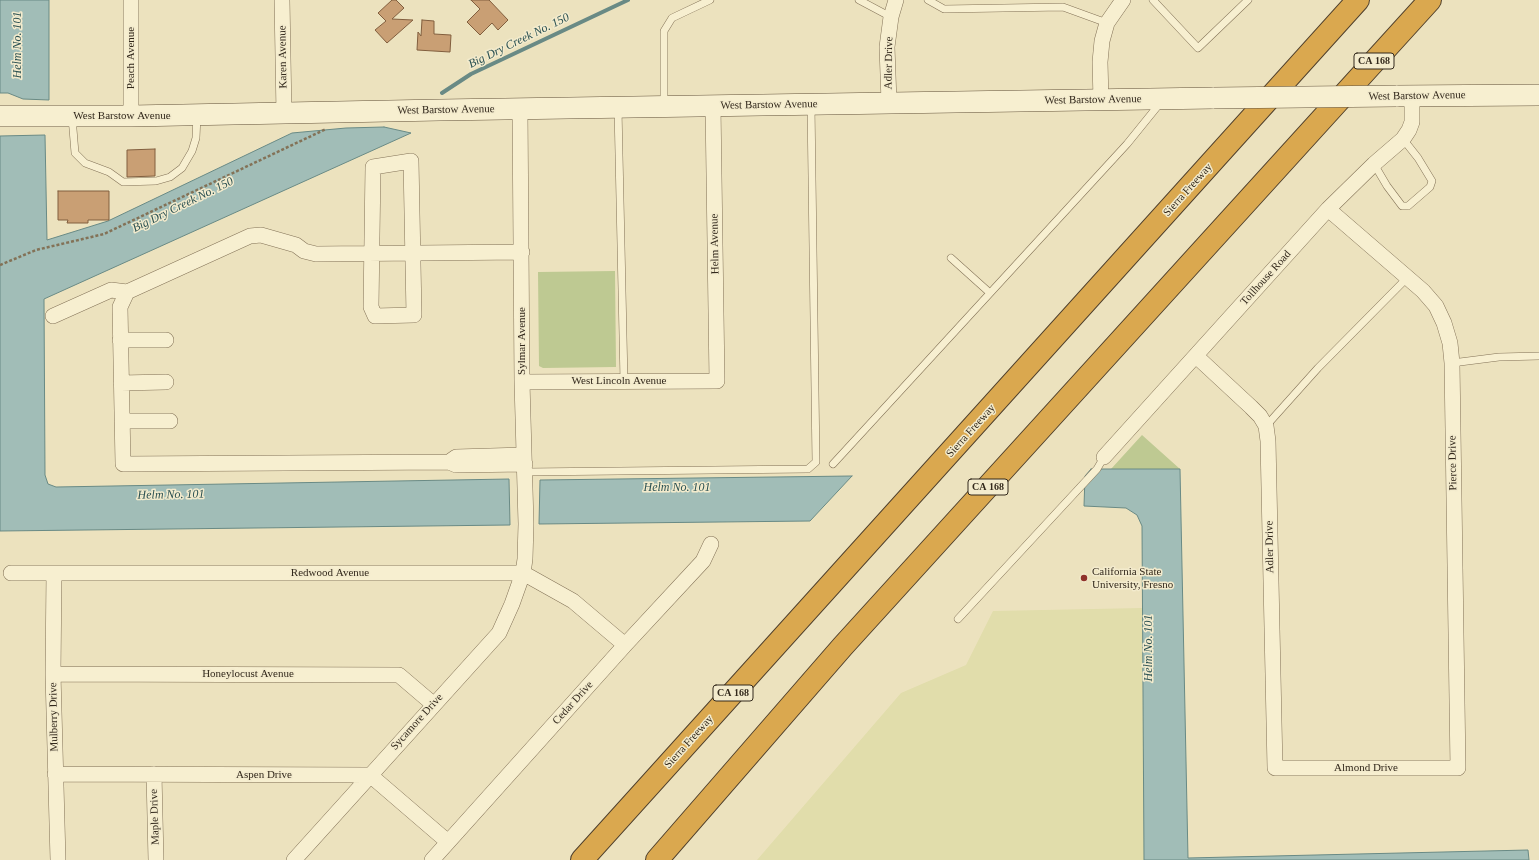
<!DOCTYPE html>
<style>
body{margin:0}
canvas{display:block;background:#ece2be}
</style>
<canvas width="1539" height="860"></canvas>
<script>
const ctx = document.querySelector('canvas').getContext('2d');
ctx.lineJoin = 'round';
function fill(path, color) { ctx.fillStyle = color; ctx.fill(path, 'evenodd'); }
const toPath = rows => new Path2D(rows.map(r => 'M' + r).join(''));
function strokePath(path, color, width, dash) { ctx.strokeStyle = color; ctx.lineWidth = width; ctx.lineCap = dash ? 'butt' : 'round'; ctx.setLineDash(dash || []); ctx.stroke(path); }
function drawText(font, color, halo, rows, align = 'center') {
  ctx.font = font + ' "Times New Roman",serif'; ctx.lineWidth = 3; ctx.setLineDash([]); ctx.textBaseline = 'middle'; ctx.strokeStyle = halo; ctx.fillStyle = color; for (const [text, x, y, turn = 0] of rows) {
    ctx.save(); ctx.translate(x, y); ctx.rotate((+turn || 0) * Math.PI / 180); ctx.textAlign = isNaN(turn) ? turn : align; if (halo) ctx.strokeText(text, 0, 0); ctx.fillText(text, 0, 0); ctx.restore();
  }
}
const farmland = toPath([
 [1142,608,1144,860,757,860,901,693,966,665,993,611]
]);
const green = toPath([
 [615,271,616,367,543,368,539,366,538,272],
 [1142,435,1180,469,1111,469]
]);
const water = toPath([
 [0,0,49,0,49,100,23,99,8,93,0,93,0,0],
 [384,127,411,133,44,299,45,475,48,484,56,487,509,479,510,525,0,531,0,136,45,135,47,240,108,221,292,133,346,128,384,127],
 [1091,469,1180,469,1188,858,1528,850,1529,860,1144,860,1142,526,1137,515,1126,508,1084,506,1085,476,1091,469],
 [852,476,810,521,539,524,540,480,852,476]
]);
const stream = toPath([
 [442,93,471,74,628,0]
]);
const building = toPath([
 [392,0,396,0,404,8,392,19,413,20,387,43,375,30,386,21,378,13,392,0],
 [471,0,489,0,508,20,498,30,492,23,480,35,467,22,480,9,471,0],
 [422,20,434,21,434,34,451,35,450,52,417,50,418,32,421,36,422,20],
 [155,149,155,176,127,177,127,150,155,149],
 [58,191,109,191,109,220,88,220,88,223,67,223,68,220,58,220,58,191]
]);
const path = toPath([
 [0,265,36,250,104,234,326,129]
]);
const lane = toPath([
 [859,0,891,17],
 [928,0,944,9,1063,7,1107,23],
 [1153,0,1198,48,1248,0],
 [664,106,664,31,672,18,710,0],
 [618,109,624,381],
 [72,117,75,153,85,163,109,172,123,182,156,181,170,177,182,168,192,151,196,138,197,115],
 [1374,164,1387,186,1402,206,1408,206,1430,187,1432,181,1418,158,1403,139],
 [951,258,990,293],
 [1452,363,1499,357,1539,356],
 [1266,426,1318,368,1408,277],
 [833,464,1127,144,1161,102],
 [525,472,808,469,816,462,811,106],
 [958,619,1097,469,1104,457]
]);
const street = toPath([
 [131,0,131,116],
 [282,0,284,114],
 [1101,100,1100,62,1102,41,1107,23,1123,0],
 [889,102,887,47,891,17,896,0],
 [411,161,414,315,375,316,371,307,373,167,411,161],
 [127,292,120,307,123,464,449,462],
 [53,316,111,290,127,292,250,236,261,235,296,245,304,251,316,254,522,252],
 [120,340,166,340],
 [1196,356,1251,407,1260,416,1266,426,1268,441,1275,768,1458,768,1452,363,1450,343,1444,323,1436,306,1423,291,1328,209],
 [522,382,717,381,713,106],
 [121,383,166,382],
 [122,421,170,421],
 [524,455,456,457,449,462,456,465,525,464],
 [1104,457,1328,209,1374,164,1403,139,1409,130,1412,122,1412,96],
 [11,573,523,573,573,601,625,645],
 [54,573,53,674,58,860],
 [53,674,399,675,433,704],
 [55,774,370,775,448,842],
 [154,774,156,860],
 [294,860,499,633,512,604,523,573,525,559,526,524,522,382,520,109],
 [432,860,625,645,703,561,711,544]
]);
const secondary = toPath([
 [1396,96,1539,95],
 [0,116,131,116,440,110,1214,98]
]);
const highway = toPath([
 [582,860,1358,0],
 [657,860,843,646,1430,0]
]);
const secondaryBridge = toPath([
 [1214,98,1396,96]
]);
const markers = [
 [1084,578,4,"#8f312a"]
];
const shields = [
 [1374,61,40],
 [988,487,40],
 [733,693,40]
];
const shieldNames = [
 ["CA 168",1374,61],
 ["CA 168",988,487],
 ["CA 168",733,693]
];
const streetNames = [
 ["Karen Avenue",283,57,-91],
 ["Peach Avenue",131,58,-90],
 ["Adler Drive",889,63,-89],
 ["West Barstow Avenue",1417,96,-1],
 ["West Barstow Avenue",1093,100,-1],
 ["West Barstow Avenue",769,105,-1],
 ["West Barstow Avenue",446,110,-1],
 ["West Barstow Avenue",122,116],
 ["Sierra Freeway",1188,190,-48],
 ["Helm Avenue",715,244,-91],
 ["Tollhouse Road",1266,278,-48],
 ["Sylmar Avenue",522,341,-90],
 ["West Lincoln Avenue",619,381],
 ["Sierra Freeway",971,431,-48],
 ["Pierce Drive",1453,463,-91],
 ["Adler Drive",1270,547,-91],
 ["Redwood Avenue",330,573],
 ["Honeylocust Avenue",248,674],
 ["Cedar Drive",573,703,-48],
 ["Mulberry Drive",54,717,-91],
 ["Sycamore Drive",417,722,-48],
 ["Sierra Freeway",689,742,-48],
 ["Almond Drive",1366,768],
 ["Aspen Drive",264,775],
 ["Maple Drive",155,817,-92]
];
const poiNames = [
 ["California State",1092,572],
 ["University, Fresno",1092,585]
];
const waterNames = [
 ["Big Dry Creek No. 150",519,41,-26],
 ["Helm No. 101",18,45,-90],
 ["Big Dry Creek No. 150",183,205,-26],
 ["Helm No. 101",677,488],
 ["Helm No. 101",171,495,-1],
 ["Helm No. 101",1149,648,-90]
];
fill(farmland, '#e1ddab');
fill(green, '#bec992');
fill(water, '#a1bdb7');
strokePath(water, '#698a85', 1);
strokePath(stream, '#698a85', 4);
fill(building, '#c99f74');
strokePath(building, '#815e3e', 1);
strokePath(lane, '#837257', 8);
strokePath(street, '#837257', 16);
strokePath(secondary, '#64533b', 22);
strokePath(highway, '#50402c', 24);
strokePath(path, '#837257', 2.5, [3, 2]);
strokePath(lane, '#f7efd0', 7);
strokePath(street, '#f7efd0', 15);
strokePath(secondary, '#f7efd0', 21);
strokePath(highway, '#daa84f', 22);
strokePath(secondaryBridge, '#64533b', 22, []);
strokePath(secondaryBridge, '#f7efd0', 21);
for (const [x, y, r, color] of markers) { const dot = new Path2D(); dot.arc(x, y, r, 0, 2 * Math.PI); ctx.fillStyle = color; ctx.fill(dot); strokePath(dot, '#f3ebcd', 1.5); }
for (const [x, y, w] of shields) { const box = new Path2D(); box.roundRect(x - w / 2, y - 8, w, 16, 3); ctx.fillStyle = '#f3ebcd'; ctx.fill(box); strokePath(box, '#33291c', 1); }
drawText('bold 10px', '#33291c', null, shieldNames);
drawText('11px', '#33291c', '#f3ebcd', streetNames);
drawText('11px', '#33291c', '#f3ebcd', poiNames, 'left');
drawText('italic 12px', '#2b5152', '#f3ebcd', waterNames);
</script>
